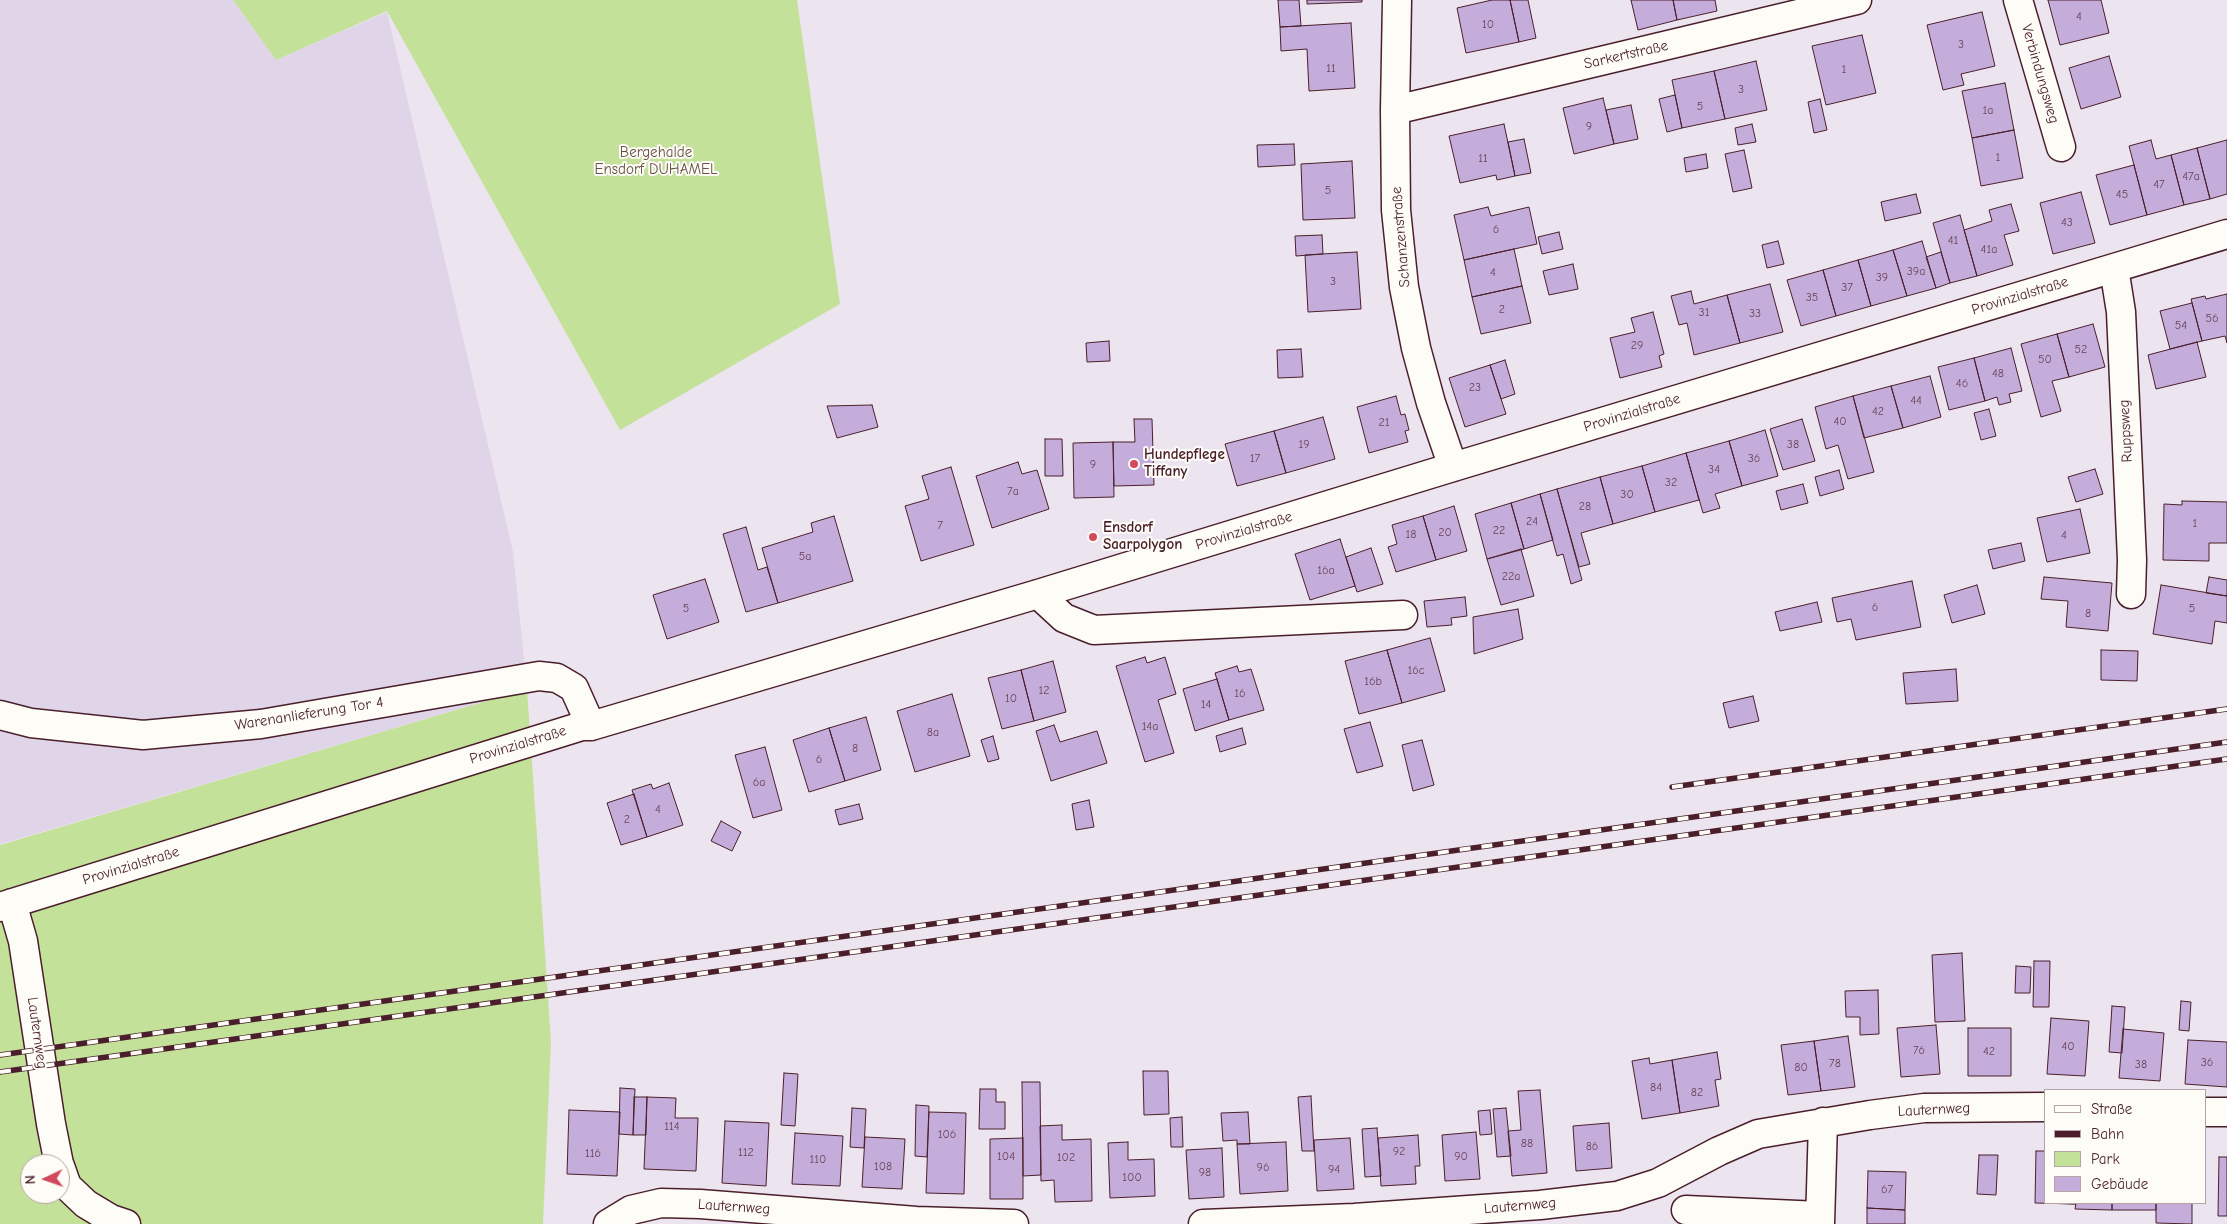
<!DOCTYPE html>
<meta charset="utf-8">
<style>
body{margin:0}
#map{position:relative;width:2227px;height:1224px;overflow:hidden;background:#ece4ef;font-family:"Comic Neue",sans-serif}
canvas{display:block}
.legend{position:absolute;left:2044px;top:1089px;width:162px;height:115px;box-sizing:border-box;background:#fdfcf7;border:1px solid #b5a4a5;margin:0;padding:6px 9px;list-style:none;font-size:15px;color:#4a1f2b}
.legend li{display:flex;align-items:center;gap:10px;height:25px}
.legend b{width:25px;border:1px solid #b5a4a5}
.north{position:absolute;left:20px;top:1154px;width:50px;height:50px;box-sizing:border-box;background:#fdfcf7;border:1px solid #b5a4a5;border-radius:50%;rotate:267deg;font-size:14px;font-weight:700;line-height:20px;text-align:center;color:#4a1f2b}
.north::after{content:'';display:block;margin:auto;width:18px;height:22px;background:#d1495b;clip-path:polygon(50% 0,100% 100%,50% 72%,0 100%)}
</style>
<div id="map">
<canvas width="2227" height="1224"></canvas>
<ul class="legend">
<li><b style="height:6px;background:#fdfcf7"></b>Straße</li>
<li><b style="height:6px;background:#4a1f2b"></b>Bahn</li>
<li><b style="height:14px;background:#c4e199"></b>Park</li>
<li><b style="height:14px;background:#c5addb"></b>Gebäude</li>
</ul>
<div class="north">N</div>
</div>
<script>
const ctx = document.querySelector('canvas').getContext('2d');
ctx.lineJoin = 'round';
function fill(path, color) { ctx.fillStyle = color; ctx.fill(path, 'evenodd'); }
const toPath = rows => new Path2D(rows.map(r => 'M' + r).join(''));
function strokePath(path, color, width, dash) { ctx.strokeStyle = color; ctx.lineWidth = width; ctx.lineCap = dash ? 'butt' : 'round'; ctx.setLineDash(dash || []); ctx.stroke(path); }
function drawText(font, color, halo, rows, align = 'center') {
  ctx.font = font + ' "Comic Neue",sans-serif'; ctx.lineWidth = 4; ctx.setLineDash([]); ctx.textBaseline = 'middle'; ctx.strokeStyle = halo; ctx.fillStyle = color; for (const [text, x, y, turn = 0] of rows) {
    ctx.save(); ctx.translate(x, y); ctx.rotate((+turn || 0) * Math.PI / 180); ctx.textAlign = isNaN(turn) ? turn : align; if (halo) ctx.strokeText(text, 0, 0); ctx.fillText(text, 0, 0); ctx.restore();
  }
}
const built = toPath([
 [0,0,233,0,276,60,387,12,513,552,527,689,0,844]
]);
const green = toPath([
 [233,0,797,0,840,304,620,430,387,11,276,60],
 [527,689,551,1042,543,1224,0,1224,0,845],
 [30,1164,60,1164,60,1194,30,1194]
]);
const building = toPath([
 [1278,0,1299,0,1301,26,1280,27,1278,0],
 [1307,0,1362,0,1362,2,1307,4,1307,0],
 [1492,0,1510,0,1519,42,1466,53,1457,8,1492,0],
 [1510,0,1528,0,1536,38,1519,42,1510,0],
 [1631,0,1673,0,1677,20,1638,30,1631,0],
 [1673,0,1715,0,1717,11,1677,20,1673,0],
 [2048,0,2101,0,2109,33,2060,45,2048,0],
 [1982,12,1995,66,1961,74,1964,85,1943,90,1927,25,1982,12],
 [1351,23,1355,88,1309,91,1307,49,1281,51,1280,27,1351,23],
 [1862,35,1876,93,1826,105,1812,46,1862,35],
 [2109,56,2121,97,2081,109,2069,68,2109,56],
 [1756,61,1767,110,1725,119,1714,71,1756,61],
 [1714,71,1725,119,1682,128,1672,80,1714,71],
 [2005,83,2014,130,1972,138,1962,91,2005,83],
 [1675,95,1682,128,1667,132,1659,99,1675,95],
 [1603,98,1614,144,1574,154,1563,108,1603,98],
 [1820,99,1827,130,1814,133,1808,102,1820,99],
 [1631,105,1638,139,1614,144,1606,110,1631,105],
 [1504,124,1515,176,1497,180,1496,175,1460,183,1449,136,1504,124],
 [1752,124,1756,142,1738,145,1735,128,1752,124],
 [2014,130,2023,178,1981,186,1972,138,2014,130],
 [1524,139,1531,173,1515,176,1508,142,1524,139],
 [2151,140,2156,159,2171,155,2184,205,2147,215,2129,146,2151,140],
 [2227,140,2227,194,2210,199,2197,148,2227,140],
 [1294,144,1295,165,1258,167,1257,145,1294,144],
 [2197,148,2210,199,2184,205,2171,155,2197,148],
 [1744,150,1752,188,1733,192,1725,154,1744,150],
 [1706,154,1708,168,1686,172,1684,158,1706,154],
 [1352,161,1355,218,1303,220,1301,164,1352,161],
 [2134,165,2147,215,2110,225,2096,175,2134,165],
 [2081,192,2095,243,2053,254,2040,203,2081,192],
 [1916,194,1921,213,1885,221,1881,202,1916,194],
 [2011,204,2019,231,2004,235,2013,265,1977,276,1964,230,1992,221,1989,210,2011,204],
 [1488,207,1491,216,1529,207,1537,244,1464,260,1454,215,1488,207],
 [1960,215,1977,276,1950,283,1933,223,1960,215],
 [1559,232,1563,249,1542,254,1538,237,1559,232],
 [1322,235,1323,254,1296,256,1295,236,1322,235],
 [1778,241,1784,264,1767,268,1762,245,1778,241],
 [1922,241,1936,288,1907,296,1893,250,1922,241],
 [1514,249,1522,286,1472,297,1464,260,1514,249],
 [1893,250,1907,296,1871,306,1858,260,1893,250],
 [1357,252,1361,309,1308,312,1305,255,1357,252],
 [1941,252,1950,283,1936,288,1926,257,1941,252],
 [1858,260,1871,306,1836,316,1823,270,1858,260],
 [1573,264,1578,289,1549,295,1543,271,1573,264],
 [1823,270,1836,316,1801,326,1787,280,1823,270],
 [1770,284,1783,332,1740,343,1727,295,1770,284],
 [1522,286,1531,323,1481,334,1472,297,1522,286],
 [1691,291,1694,304,1727,295,1740,343,1694,355,1687,323,1679,325,1671,296,1691,291],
 [2227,294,2227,343,2225,336,2202,341,2191,299,2205,296,2206,299,2227,294],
 [2192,303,2202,341,2170,349,2160,311,2192,303],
 [1653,312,1664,354,1659,356,1662,367,1620,378,1610,338,1635,332,1631,318,1653,312],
 [2093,324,2105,367,2069,377,2057,334,2093,324],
 [2057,334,2069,377,2052,381,2061,411,2041,417,2021,344,2057,334],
 [1109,341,1110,361,1087,362,1086,343,1109,341],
 [2197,342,2206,377,2156,389,2148,355,2197,342],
 [2011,348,2022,391,2009,394,2011,402,1999,405,1997,397,1985,401,1974,358,2011,348],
 [1301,349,1303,377,1278,378,1277,350,1301,349],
 [1974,358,1985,401,1949,410,1938,367,1974,358],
 [1505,360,1515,394,1501,399,1490,365,1505,360],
 [1490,365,1506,414,1465,427,1449,378,1490,365],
 [1930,376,1941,417,1903,428,1891,386,1930,376],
 [1891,386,1903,428,1864,438,1853,396,1891,386],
 [1396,396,1401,415,1405,414,1409,430,1405,431,1408,442,1369,453,1357,407,1396,396],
 [1853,396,1874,472,1848,479,1838,445,1826,449,1815,407,1853,396],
 [872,405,878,427,837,438,827,406,872,405],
 [1989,409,1996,436,1981,440,1974,413,1989,409],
 [1323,417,1335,459,1286,473,1274,431,1323,417],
 [1134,419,1152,419,1154,485,1114,486,1113,442,1135,442,1134,419],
 [1802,419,1815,461,1783,470,1770,429,1802,419],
 [1765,430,1778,476,1742,486,1729,441,1765,430],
 [1274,431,1286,473,1237,486,1225,444,1274,431],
 [1045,439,1062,439,1063,476,1045,476,1045,439],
 [1729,441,1742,486,1715,494,1720,508,1703,513,1686,453,1729,441],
 [1113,442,1114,497,1074,498,1073,443,1113,442],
 [1686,453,1699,500,1655,512,1642,466,1686,453],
 [1018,462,1022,474,1037,470,1049,509,992,528,976,476,1018,462],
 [1642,466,1655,512,1613,524,1600,477,1642,466],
 [951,467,974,545,921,561,905,506,929,499,922,476,951,467],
 [2095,469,2103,494,2076,502,2068,477,2095,469],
 [1839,470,1844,489,1820,496,1815,477,1839,470],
 [1600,477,1613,524,1581,533,1590,564,1579,567,1557,489,1600,477],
 [1803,484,1808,503,1781,510,1776,491,1803,484],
 [1557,489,1582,580,1571,584,1563,554,1557,556,1540,494,1557,489],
 [1540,494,1553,540,1524,549,1511,503,1540,494],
 [2182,501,2227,502,2227,543,2209,543,2209,561,2163,560,2164,504,2182,505,2182,501],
 [1511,503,1524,549,1487,559,1475,514,1511,503],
 [1454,506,1467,551,1436,560,1423,516,1454,506],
 [2080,509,2090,553,2047,562,2037,518,2080,509],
 [834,516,853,581,778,603,762,548,813,532,811,523,834,516],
 [1423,516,1436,560,1396,572,1388,547,1397,544,1392,525,1423,516],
 [746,527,758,570,767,567,778,603,746,612,723,534,746,527],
 [1340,539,1355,586,1310,600,1295,554,1340,539],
 [2021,543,2025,561,1993,569,1988,550,2021,543],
 [1371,548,1383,584,1357,592,1346,557,1371,548],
 [1521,549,1534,596,1501,605,1487,559,1521,549],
 [2044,577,2112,583,2108,631,2066,627,2068,601,2041,599,2044,577],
 [2209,577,2227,580,2227,596,2206,593,2209,577],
 [705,579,719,622,667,639,653,595,705,579],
 [1912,581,1921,627,1856,640,1851,619,1837,622,1832,598,1912,581],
 [1977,585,1985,614,1952,623,1944,595,1977,585],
 [2161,585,2227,596,2227,623,2215,621,2212,644,2153,634,2161,585],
 [1465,597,1467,616,1451,618,1452,625,1427,627,1424,601,1465,597],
 [1817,602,1822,622,1780,631,1775,612,1817,602],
 [1518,609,1523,639,1474,654,1473,617,1518,609],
 [1430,638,1445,691,1402,703,1387,650,1430,638],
 [1387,650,1402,703,1359,714,1345,661,1387,650],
 [2101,650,2138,651,2137,681,2101,680,2101,650],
 [1145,657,1147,663,1165,657,1176,694,1158,700,1174,753,1145,762,1116,666,1145,657],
 [1053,661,1066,712,1034,721,1021,670,1053,661],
 [1237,666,1239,672,1251,669,1264,710,1229,720,1215,673,1237,666],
 [1956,669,1958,701,1906,704,1903,673,1956,669],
 [1021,670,1034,721,1002,729,988,678,1021,670],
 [1217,679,1229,720,1195,731,1183,689,1217,679],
 [952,694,970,756,915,772,897,711,952,694],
 [1753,696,1759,721,1729,728,1723,703,1753,696],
 [866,717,881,770,845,781,829,728,866,717],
 [1370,722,1383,766,1357,773,1344,729,1370,722],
 [1054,725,1060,742,1097,731,1107,763,1051,781,1036,731,1054,725],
 [829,728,845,781,809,792,793,740,829,728],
 [1242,728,1246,744,1220,752,1216,736,1242,728],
 [993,736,999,759,988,762,981,740,993,736],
 [1422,740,1434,785,1413,791,1402,745,1422,740],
 [765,747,782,810,753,818,735,755,765,747],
 [669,783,683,825,647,837,632,790,651,784,653,789,669,783],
 [634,794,647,837,621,845,607,803,634,794],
 [1089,800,1094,827,1076,830,1072,804,1089,800],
 [859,804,863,819,839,825,835,810,859,804],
 [721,821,741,832,732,851,711,841,721,821],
 [1962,953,1965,1021,1935,1022,1932,955,1962,953],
 [2034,961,2050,961,2049,1007,2033,1007,2034,961],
 [2016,966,2031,967,2030,993,2015,993,2016,966],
 [1878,990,1879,1034,1860,1035,1860,1017,1846,1017,1845,991,1878,990],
 [2181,1001,2191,1002,2189,1031,2179,1030,2181,1001],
 [2112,1006,2125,1007,2122,1053,2109,1052,2112,1006],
 [2051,1018,2089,1021,2085,1076,2047,1074,2051,1018],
 [1936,1025,1940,1074,1901,1077,1897,1028,1936,1025],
 [1968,1028,2011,1028,2011,1076,1968,1076,1968,1028],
 [2123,1029,2164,1033,2160,1081,2119,1078,2123,1029],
 [1848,1036,1855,1087,1821,1091,1814,1041,1848,1036],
 [2188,1040,2227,1042,2227,1087,2185,1084,2188,1040],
 [1814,1041,1821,1091,1788,1095,1781,1045,1814,1041],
 [1717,1052,1721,1079,1715,1080,1719,1106,1680,1113,1672,1060,1717,1052],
 [1649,1058,1650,1064,1672,1060,1680,1113,1642,1119,1632,1061,1649,1058],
 [1143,1071,1168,1071,1169,1114,1144,1115,1143,1071],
 [784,1073,798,1074,795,1126,781,1125,784,1073],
 [1022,1082,1040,1082,1041,1175,1023,1176,1022,1082],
 [620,1088,635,1089,633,1135,619,1134,620,1088],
 [980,1089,996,1089,996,1102,1005,1102,1005,1129,979,1129,980,1089],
 [1540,1090,1547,1173,1512,1176,1508,1131,1521,1130,1518,1091,1540,1090],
 [1311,1096,1314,1151,1302,1151,1298,1097,1311,1096],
 [634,1097,647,1097,646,1135,633,1135,634,1097],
 [647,1097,676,1098,675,1118,698,1118,696,1171,644,1169,647,1097],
 [916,1105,929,1106,927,1157,915,1156,916,1105],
 [852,1108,866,1109,864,1148,850,1147,852,1108],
 [1506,1108,1511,1156,1497,1157,1493,1109,1506,1108],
 [569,1110,620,1112,617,1176,567,1174,569,1110],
 [1490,1110,1492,1134,1480,1135,1478,1111,1490,1110],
 [929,1112,966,1113,964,1194,926,1193,929,1112],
 [1248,1112,1250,1144,1237,1144,1237,1140,1223,1141,1221,1113,1248,1112],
 [1182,1117,1183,1147,1171,1147,1170,1118,1182,1117],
 [725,1121,769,1123,766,1186,722,1183,725,1121],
 [1609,1123,1612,1168,1576,1171,1573,1126,1609,1123],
 [1062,1125,1062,1140,1091,1139,1092,1201,1055,1202,1054,1180,1041,1181,1040,1126,1062,1125],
 [1377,1128,1381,1176,1365,1177,1362,1129,1377,1128],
 [1476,1132,1480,1179,1445,1181,1442,1135,1476,1132],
 [795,1133,843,1136,840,1186,792,1184,795,1133],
 [1418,1135,1420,1166,1415,1166,1416,1184,1381,1186,1378,1138,1418,1135],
 [865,1137,905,1139,902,1189,862,1187,865,1137],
 [1023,1138,1023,1199,990,1199,990,1139,1023,1138],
 [1350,1138,1354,1189,1317,1191,1314,1140,1350,1138],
 [1128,1142,1128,1160,1154,1159,1155,1196,1110,1198,1108,1143,1128,1142],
 [1286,1142,1288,1191,1240,1194,1237,1144,1286,1142],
 [1222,1148,1224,1197,1189,1199,1186,1150,1222,1148],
 [2036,1151,2046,1151,2046,1203,2076,1204,2035,1203,2036,1151],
 [1979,1155,1998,1155,1996,1195,1977,1194,1979,1155],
 [2219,1157,2227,1157,2227,1216,2218,1216,2219,1157],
 [1868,1171,1906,1172,1905,1210,1867,1208,1868,1171],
 [2076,1203,2112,1203,2112,1210,2075,1209,2076,1203],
 [2112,1203,2156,1203,2156,1210,2112,1210,2112,1203],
 [2156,1203,2192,1203,2192,1224,2156,1223,2156,1203],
 [1867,1208,1905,1210,1905,1224,1867,1224,1867,1208]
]);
const minor = toPath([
 [1397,0,1395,110,1396,210,1404,287,1416,348,1431,403,1453,467],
 [2018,0,2061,147],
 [1395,110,1857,0],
 [2114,268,2121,312,2132,560,2131,594],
 [1038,594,1064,618,1094,630,1403,615],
 [0,715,31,723,143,735,261,724,539,676,557,678,574,688,591,726],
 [12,903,23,941,51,1124,59,1164],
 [0,907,582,726,591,726,1038,594,1453,467,2227,234],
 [2206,1112,2227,1112],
 [60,1166,67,1186,86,1204,111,1219,126,1224],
 [1686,1210,1820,1216],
 [608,1224,631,1210,661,1203,700,1204,916,1221,1014,1224],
 [1203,1224,1354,1218,1540,1205,1617,1196,1658,1183,1719,1151,1758,1134,1870,1115,1924,1108,2046,1107],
 [1820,1224,1823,1122]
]);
const rail = toPath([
 [1672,787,2227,709],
 [0,1055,2227,742],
 [0,1072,2227,759]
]);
const markers = [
 [1134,464,5,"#d1495b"],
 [1093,537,5,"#d1495b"]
];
const numberNames = [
 ["4",2079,17],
 ["10",1488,25],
 ["3",1961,45],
 ["11",1331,69],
 ["1",1844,70],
 ["3",1741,90],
 ["5",1700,107],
 ["1a",1988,111],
 ["9",1589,127],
 ["1",1998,158],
 ["11",1483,159],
 ["47a",2191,177],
 ["47",2159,185],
 ["5",1328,191],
 ["45",2122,195],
 ["43",2067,223],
 ["6",1496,230],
 ["41",1953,241],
 ["41a",1989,250],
 ["39a",1916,272],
 ["4",1493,273],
 ["39",1882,278],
 ["3",1333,282],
 ["37",1847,288],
 ["35",1812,298],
 ["2",1502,310],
 ["31",1704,313],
 ["33",1755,314],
 ["56",2212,319],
 ["54",2181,326],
 ["29",1637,346],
 ["52",2081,350],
 ["50",2045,360],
 ["48",1998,374],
 ["46",1962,384],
 ["23",1475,388],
 ["44",1916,401],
 ["42",1878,412],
 ["40",1840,422],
 ["21",1384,423],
 ["19",1304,445],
 ["38",1793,445],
 ["17",1255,459],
 ["36",1754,459],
 ["9",1093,465],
 ["34",1714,470],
 ["32",1671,483],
 ["7a",1013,492],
 ["30",1627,495],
 ["28",1585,507],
 ["24",1532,522],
 ["1",2195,524],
 ["7",940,526],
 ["22",1499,531],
 ["20",1445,533],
 ["18",1411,535],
 ["4",2064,536],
 ["5a",805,557],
 ["16a",1326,571],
 ["22a",1511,577],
 ["6",1875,608],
 ["5",686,609],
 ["5",2192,609],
 ["8",2088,614],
 ["16c",1416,671],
 ["16b",1373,682],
 ["12",1044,691],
 ["16",1240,694],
 ["10",1011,699],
 ["14",1206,705],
 ["14a",1150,727],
 ["8a",933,733],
 ["8",855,749],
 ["6",819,760],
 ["6a",759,783],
 ["4",658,810],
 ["2",627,820],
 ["40",2068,1047],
 ["76",1919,1051],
 ["42",1989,1052],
 ["36",2207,1063],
 ["78",1835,1064],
 ["38",2141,1065],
 ["80",1801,1068],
 ["84",1656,1088],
 ["82",1697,1093],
 ["114",672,1127],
 ["106",947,1135],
 ["88",1527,1144],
 ["86",1592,1147],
 ["92",1399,1152],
 ["112",746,1153],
 ["116",593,1154],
 ["104",1006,1157],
 ["90",1461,1157],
 ["102",1066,1158],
 ["110",818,1160],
 ["108",883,1167],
 ["96",1263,1168],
 ["94",1334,1170],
 ["98",1205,1173],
 ["100",1132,1178],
 ["67",1887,1190]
];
const streetNames = [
 ["Sarkertstraße",1626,55,-13],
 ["Verbindungsweg",2040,74,74],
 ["Schanzenstraße",1401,237,-95],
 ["Provinzialstraße",2020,296,-17],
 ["Provinzialstraße",1632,413,-17],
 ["Ruppsweg",2126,431,-93],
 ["Provinzialstraße",1244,531,-17],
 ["Warenanlieferung Tor 4",309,714,-9],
 ["Provinzialstraße",518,745,-17],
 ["Provinzialstraße",131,866,-17],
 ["Lauternweg",37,1033,82],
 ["Lauternweg",1934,1110,-3],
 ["Lauternweg",1520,1206,-5],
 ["Lauternweg",734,1207,4]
];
const parkNames = [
 ["Bergehalde",656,153],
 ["Ensdorf DUHAMEL",656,170]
];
const poiNames = [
 ["Hundepflege",1144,455],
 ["Tiffany",1144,472],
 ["Ensdorf",1103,528],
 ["Saarpolygon",1103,545]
];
fill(built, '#e0d4e9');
fill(green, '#c4e199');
fill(building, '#c5addb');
strokePath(building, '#4a1f2b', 1);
strokePath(minor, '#4a1f2b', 31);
strokePath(minor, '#fdfcf7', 28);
strokePath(rail, '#4a1f2b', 5.5);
strokePath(rail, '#fdfcf7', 4, [11]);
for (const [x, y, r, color] of markers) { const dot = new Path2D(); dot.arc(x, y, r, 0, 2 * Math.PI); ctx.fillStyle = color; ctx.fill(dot); strokePath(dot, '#fdfcf7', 2); }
drawText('12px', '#694257', null, numberNames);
drawText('15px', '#4a1f2b', '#fdfcf7', streetNames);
drawText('15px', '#685046', '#fdfcf7', parkNames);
drawText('bold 15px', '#4a1f2b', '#fdfcf7', poiNames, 'left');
</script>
